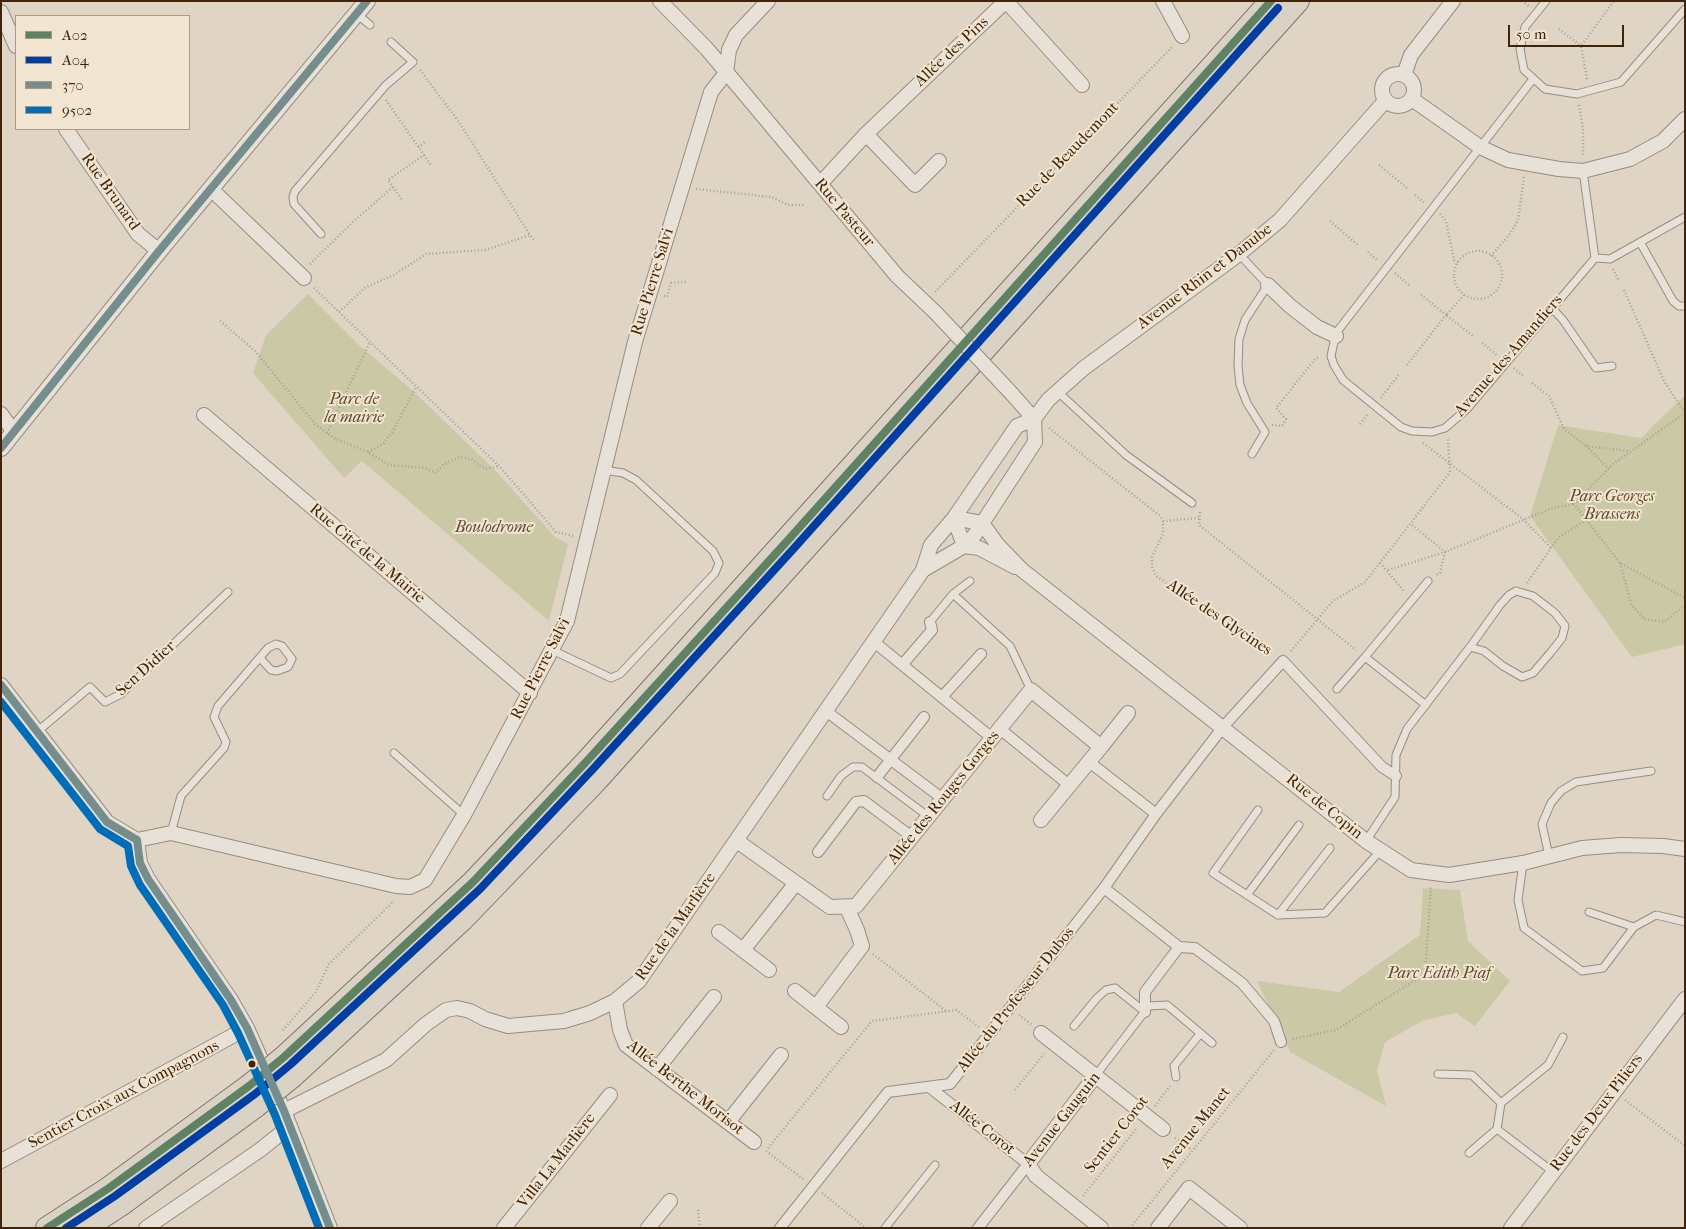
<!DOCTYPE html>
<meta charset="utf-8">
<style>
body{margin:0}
#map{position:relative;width:1686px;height:1229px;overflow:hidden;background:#e0d5c4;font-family:"IM FELL French Canon",serif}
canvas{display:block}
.frame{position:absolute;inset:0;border:2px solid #41230a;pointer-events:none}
.legend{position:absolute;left:15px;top:15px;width:175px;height:115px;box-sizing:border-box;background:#f2e5d2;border:1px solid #ab9782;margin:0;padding:6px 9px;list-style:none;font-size:15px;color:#41230a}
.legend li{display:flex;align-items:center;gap:10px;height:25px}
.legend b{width:25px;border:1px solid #ab9782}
.scale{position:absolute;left:1508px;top:25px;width:116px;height:22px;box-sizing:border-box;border:2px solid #41230a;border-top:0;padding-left:6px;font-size:15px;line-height:18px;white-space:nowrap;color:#41230a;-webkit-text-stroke:4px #f2e5d2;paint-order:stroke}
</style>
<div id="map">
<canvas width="1686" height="1229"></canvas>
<div class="frame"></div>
<ul class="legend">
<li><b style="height:6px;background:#5f8264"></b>A02</li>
<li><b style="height:6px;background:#003da5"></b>A04</li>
<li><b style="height:6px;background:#758d8c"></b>370</li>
<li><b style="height:6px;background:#006db8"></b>9502</li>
</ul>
<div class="scale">50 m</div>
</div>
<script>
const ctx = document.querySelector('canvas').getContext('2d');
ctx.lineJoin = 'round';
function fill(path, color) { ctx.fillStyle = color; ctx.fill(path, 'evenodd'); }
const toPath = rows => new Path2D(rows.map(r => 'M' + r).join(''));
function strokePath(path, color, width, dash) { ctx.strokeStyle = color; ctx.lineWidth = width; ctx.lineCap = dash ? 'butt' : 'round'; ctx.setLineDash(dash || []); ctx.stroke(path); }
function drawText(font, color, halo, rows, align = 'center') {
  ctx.font = font + ' "IM FELL French Canon",serif'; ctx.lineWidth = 4; ctx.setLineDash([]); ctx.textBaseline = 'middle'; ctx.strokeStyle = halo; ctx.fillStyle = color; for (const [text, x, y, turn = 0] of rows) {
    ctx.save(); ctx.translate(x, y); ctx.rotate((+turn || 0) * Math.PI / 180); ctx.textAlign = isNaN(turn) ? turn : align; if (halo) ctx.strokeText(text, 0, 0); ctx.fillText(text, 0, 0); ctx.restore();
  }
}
const green = toPath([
 [308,294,359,345,412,390,495,470,555,537,568,544,549,621,362,461,344,478,253,373,266,335],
 [1685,395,1685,644,1632,657,1530,516,1558,425,1641,438],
 [1423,888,1460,890,1468,941,1510,981,1475,1026,1456,1013,1422,1021,1385,1042,1377,1070,1386,1106,1290,1052,1257,981,1339,992,1420,935]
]);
const path = toPath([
 [1522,1,1529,6],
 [1559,29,1581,46],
 [420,70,459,122,530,235],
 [1587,79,1581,46,1614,1],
 [386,100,424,155,388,180,403,201],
 [1579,105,1583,129,1583,157],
 [418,147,425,142],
 [424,155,431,165],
 [1379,165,1407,188],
 [696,189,771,197,788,205,805,205],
 [1415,195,1424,202],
 [1440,214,1446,221,1454,260,1458,262],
 [1330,221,1359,246],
 '1454 275a24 24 0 1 1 48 0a24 24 0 1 1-48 0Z',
 [1368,252,1378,261],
 [1491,256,1510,234,1518,220,1524,177],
 [310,264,354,221,393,187],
 [1613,269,1619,281],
 [1395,273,1410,286],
 [314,288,499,466,556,532,574,536],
 [1624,290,1664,381,1685,413],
 [935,292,1173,46],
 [1464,295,1446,315,1473,336],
 [664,296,667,297,671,283,686,282],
 [339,312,366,287,394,275,426,254,485,250,530,235,534,240],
 [220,321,255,351,315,424,334,438,368,452,389,465,425,468,435,473,443,465,459,457,471,459,485,469,499,466],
 [1482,343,1498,356],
 [1407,365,1446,315,1419,293],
 [1514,368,1524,377],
 [1532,383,1549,396,1564,429,1586,446],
 [1381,398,1400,373],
 [1685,413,1613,464,1574,504,1620,563,1685,598],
 [1360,424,1368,414],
 [1272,425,1282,426,1286,419,1276,408,1316,358,1320,357],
 [1049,428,1160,516,1163,521,1163,534,1152,557,1152,567,1156,576,1273,654],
 [327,433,370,342],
 [1423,443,1523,519,1551,548],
 [368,452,383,444,393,431,416,387],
 [1609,469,1586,446,1630,451],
 [1200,512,1199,525,1356,650],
 [1163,521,1199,518],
 [1412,525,1445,552,1553,508,1574,504],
 [1380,563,1405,592],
 [1620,563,1631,604,1644,619,1664,622,1685,605],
 [1388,570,1445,552,1440,573,1436,575],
 [1527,583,1558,538,1586,520],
 [1291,651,1333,601,1365,582,1448,475,1450,471,1448,439],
 [873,954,946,1011],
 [1019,1015,1031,1024],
 [283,1030,316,992,329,964,394,901],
 [1293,1039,1336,1030,1425,974,1431,886],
 [1015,1090,1044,1054],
 [1625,1100,1685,1146],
 [1155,1106,1170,1086],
 [1175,1138,1192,1150],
 [768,1148,872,1021,956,1010,979,1027],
 [766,1151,803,1179],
 [822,1193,866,1228],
 [1083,1196,1137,1128],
 [698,1210,700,1228],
 [1130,1228,1274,1050]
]);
const service = toPath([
 [1546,1,1525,27,1520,49,1524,70,1545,89,1577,94,1621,82,1685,9],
 [357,14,370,25],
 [1533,79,1336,333,1331,356,1334,365,1343,380,1401,427,1412,431,1432,432,1445,428,1467,409,1595,258],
 [1583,171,1595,258],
 [321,234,294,204,293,197,295,191,386,85,413,62,391,42],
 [1640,242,1673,301,1679,306,1685,306],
 [1239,254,1268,285,1245,320,1239,339,1238,366,1240,385,1247,403,1265,432,1252,454],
 [1595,258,1610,259,1685,217],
 [1552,308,1563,320,1596,368,1612,366],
 [1057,391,1126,455,1192,503],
 [1516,591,1533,596,1555,613,1565,626,1562,638,1551,652,1533,673,1522,677,1503,666,1484,651,1470,647,1500,605,1509,595,1516,591],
 [953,594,1010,646,1031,690],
 [930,622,953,594,970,581],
 [552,650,611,678,620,674,715,573,719,563,713,551,636,480,623,473,604,470],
 [1337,689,1365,657],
 [1426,705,1365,657,1428,581],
 [38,731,90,687,105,702,121,694,228,592],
 [394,753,464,815],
 [827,796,841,776,853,767,862,767,929,817],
 [1258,810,1213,873,1278,915],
 [171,833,181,796,224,748,226,742,214,717,218,706,268,648,276,644,282,646,292,659,288,667,277,671,271,670,260,658],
 [1366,841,1395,797,1396,755,1407,729,1470,647],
 [1549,856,1542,824,1551,803,1561,791,1576,782,1651,771],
 [1523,863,1518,900,1524,928,1582,971,1603,968,1634,927,1656,915,1685,922],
 [1247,895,1299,825],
 [1589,912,1634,927],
 [1278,915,1325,913,1380,851],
 [1278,915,1330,848],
 [1074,1026,1097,998,1106,990,1115,988,1145,1012],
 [1438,1074,1472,1075,1501,1103],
 [1096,1075,1149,1006,1167,1005,1212,1043],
 [1176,1077,1174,1066,1200,1034],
 [1469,1153,1497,1129],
 [1553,1172,1497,1129,1501,1103,1548,1065,1563,1037],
 [885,1228,935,1165]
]);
const pedestrian = toPath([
 [873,641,992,738],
 [902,665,932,630,930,622],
 [942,697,981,654],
 [826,711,943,799],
 [1000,729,1069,785],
 [1088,761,1156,814],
 [877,777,924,717],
 [818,852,856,802,864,801,912,837],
 [1104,888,1179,947,1195,948,1242,983,1274,1021,1281,1042],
 [1145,1012,1145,992,1179,947],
 [929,1087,1028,1164,978,1228],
 [780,1228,888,1092,950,1084,1104,888,1156,814,1223,727,1283,661,1382,767,1396,776]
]);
const minor = toPath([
 [660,1,707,49,897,276,936,313],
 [1163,1,1182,36],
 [1,12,16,46],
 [726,73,729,50,736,35,768,1],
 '1382 90a16 16 0 1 1 32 0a16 16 0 1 1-32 0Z',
 [1404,75,1411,55,1453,1],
 [1412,99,1480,147,1508,160,1559,169,1583,171,1630,159,1663,141,1685,119],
 [66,129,138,234,159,251],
 [866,134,915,185,939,161],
 [820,184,866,134,1006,1,1082,85],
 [211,189,304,278],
 [1268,285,1290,306,1317,327,1336,336],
 [1012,394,1034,419],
 [1,414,14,432],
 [204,415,530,693],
 [1034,419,1048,400,1084,368,1239,254,1280,220,1385,101],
 [982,523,997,544,1022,570,1366,841,1411,870,1449,875,1523,863,1582,848,1621,845,1663,846,1685,849],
 [982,523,954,518,964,546,979,548,1015,567],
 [923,570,964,546,974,536,1035,442,1034,419],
 [1,685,107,822,137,840,140,863,148,879,231,1000,247,1028,284,1111,330,1228],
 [1041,820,1101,747],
 [137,840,171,833,396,886,410,887,425,880,464,815,567,621,635,342,711,92,726,73],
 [737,841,830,907,856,906,1031,690,1101,747,1128,713],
 [719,932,769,970],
 [743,950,796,883],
 [795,991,841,1027],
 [615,1001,620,1030,626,1045,754,1142],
 [816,1007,862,946,857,930,847,908],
 [1041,1033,1163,1129],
 [657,1069,714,997],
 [1096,1075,1028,1164,1036,1176,1101,1228],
 [284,1111,386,1060,426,1024,446,1010,457,1008,470,1011,485,1019,508,1026,564,1021,590,1013,615,1001,639,981,923,570,931,545,954,518,1017,426,1034,419],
 [728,1122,781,1055],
 [1,1161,247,1028],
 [146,1228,260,1150,290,1126],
 [504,1228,610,1095],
 [648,1228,670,1201],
 [1158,1228,1189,1188,1240,1228],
 [1511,1228,1685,999]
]);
const tertiary = toPath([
 [1,448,159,251,367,1]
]);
const trunk = toPath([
 [284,1057,473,882,586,762,1271,1],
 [293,1076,462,920,596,781,1298,1],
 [47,1228,109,1188,249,1086],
 [85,1228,119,1206,256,1106]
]);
const minorBridge = toPath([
 [936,313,1012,394]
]);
const trunkBridge = toPath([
 [249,1086,284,1057],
 [256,1106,293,1076]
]);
const bus1 = toPath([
 [47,1228,109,1188,249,1086,284,1057,473,882,586,762,789,539,1271,1]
]);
const bus2 = toPath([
 [66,1228,115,1196,255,1094,291,1064,480,889,593,769,796,546,1278,8]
]);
const bus3 = toPath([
 [1,448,159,251,367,1],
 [1,685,107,822,137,840,140,863,148,879,231,1000,247,1028,284,1111,330,1228]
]);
const bus4 = toPath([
 [1,702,100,829,128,846,131,866,140,885,223,1005,238,1033,275,1115,319,1228]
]);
const markers = [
 [252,1064,4.5,"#41230a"]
];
const streetNames = [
 ["Allée des Pins",952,52,-43],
 ["Rue de Beaudemont",1068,155,-46],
 ["Rue Brunard",110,192,55],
 ["Rue Pasteur",844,213,50],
 ["Avenue Rhin et Danube",1205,277,-37],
 ["Rue Pierre Salvi",653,282,-73],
 ["Avenue des Amandiers",1509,356,-49],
 ["Rue Cité de la Mairie",367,554,40],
 ["Allée des Glycines",1219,618,34],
 ["Sen Didier",146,669,-42],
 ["Rue Pierre Salvi",541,669,-63],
 ["Allée des Rouges Gorges",944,798,-51],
 ["Rue de Copin",1324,807,39],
 ["Rue de la Marlière",676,927,-55],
 ["Allée du Professeur Dubos",1016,1000,-52],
 ["Allée Berthe Morisot",685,1088,38],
 ["Sentier Croix aux Compagnons",124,1095,-28],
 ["Rue des Deux Piliers",1597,1113,-53],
 ["Avenue Gauguin",1062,1120,-52],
 ["Allée Corot",982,1128,38],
 ["Avenue Manet",1196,1128,-51],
 ["Sentier Corot",1117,1135,-52],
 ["Villa La Marlière",557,1161,-52]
];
const parkNames = [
 ["Parc de",354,400],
 ["la mairie",354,418],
 ["Parc Georges",1612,497],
 ["Brassens",1612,515],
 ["Boulodrome",494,528],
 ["Parc Edith Piaf",1439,974]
];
fill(green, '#cbc8a6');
strokePath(service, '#968c80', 9);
strokePath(pedestrian, '#968c80', 12);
strokePath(minor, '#968c80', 16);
strokePath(tertiary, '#968c80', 18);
strokePath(trunk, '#7f7468', 24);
strokePath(path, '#a8a097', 2.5, [1, 2.5]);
strokePath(service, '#e7e1d8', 7);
strokePath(pedestrian, '#e7e1d8', 10);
strokePath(minor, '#e7e1d8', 14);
strokePath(tertiary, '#e7e1d8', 16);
strokePath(trunk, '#dad2c4', 22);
strokePath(minorBridge, '#968c80', 16, []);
strokePath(trunkBridge, '#7f7468', 24, []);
strokePath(minorBridge, '#e7e1d8', 14);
strokePath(trunkBridge, '#dad2c4', 22);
strokePath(bus1, '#5f8264', 8);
strokePath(bus2, '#003da5', 8);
strokePath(bus3, '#758d8c', 8);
strokePath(bus4, '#006db8', 8);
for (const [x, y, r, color] of markers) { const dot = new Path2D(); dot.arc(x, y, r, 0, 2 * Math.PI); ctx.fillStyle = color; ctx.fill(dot); strokePath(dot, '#f2e5d2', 2); }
drawText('16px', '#41230a', '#f2e5d2', streetNames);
drawText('italic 16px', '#5f4a2b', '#f2e5d2', parkNames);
</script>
